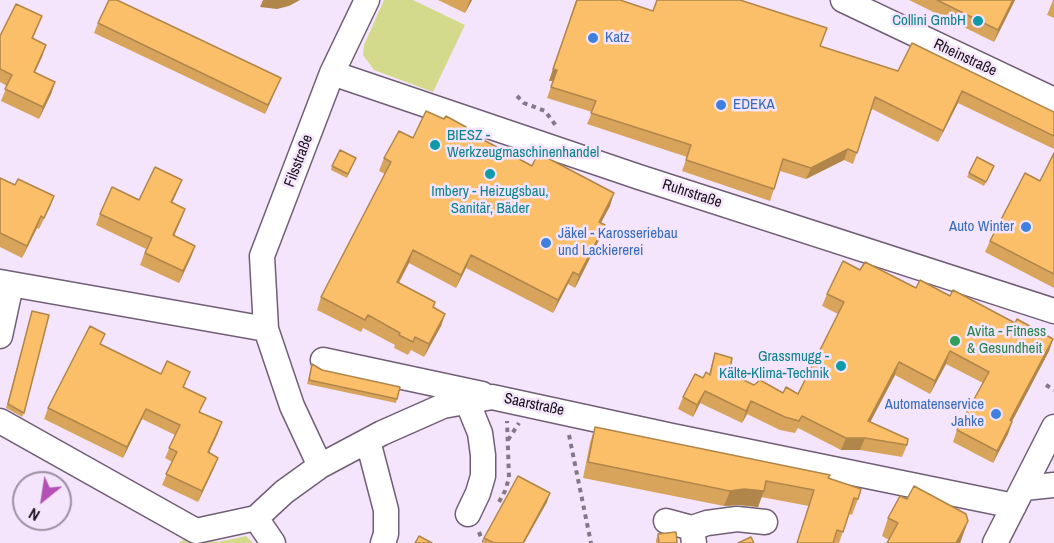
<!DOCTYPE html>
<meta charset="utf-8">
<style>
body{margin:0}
#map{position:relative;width:1054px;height:543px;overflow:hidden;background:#f5e5fc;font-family:"Archivo Narrow",sans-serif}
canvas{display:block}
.north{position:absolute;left:12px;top:471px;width:60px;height:60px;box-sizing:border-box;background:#f5e5fc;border:2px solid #9d90a2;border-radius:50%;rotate:210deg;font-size:16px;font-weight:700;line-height:24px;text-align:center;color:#18111a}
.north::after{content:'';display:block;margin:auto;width:21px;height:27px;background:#b550b5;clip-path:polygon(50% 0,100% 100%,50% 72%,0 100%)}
</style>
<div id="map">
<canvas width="1054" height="543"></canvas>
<div class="north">N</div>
</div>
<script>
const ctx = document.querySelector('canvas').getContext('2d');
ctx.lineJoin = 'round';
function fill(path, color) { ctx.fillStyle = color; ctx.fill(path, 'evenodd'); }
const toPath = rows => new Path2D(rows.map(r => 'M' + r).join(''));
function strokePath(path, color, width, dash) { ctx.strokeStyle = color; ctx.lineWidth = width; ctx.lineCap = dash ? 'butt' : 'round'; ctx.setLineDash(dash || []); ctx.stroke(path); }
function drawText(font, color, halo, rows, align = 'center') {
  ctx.font = font + ' "Archivo Narrow",sans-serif'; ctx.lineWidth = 5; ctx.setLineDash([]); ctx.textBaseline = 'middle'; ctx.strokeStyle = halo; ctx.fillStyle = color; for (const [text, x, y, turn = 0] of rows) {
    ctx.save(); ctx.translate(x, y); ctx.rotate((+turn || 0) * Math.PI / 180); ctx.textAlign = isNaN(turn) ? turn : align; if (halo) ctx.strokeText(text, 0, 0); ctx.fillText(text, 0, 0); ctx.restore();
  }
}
const green = toPath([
 [384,0,413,0,465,25,433,92,374,70,363,55,364,45],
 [246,536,253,543,179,543,185,538,218,542]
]);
const path = toPath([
 [517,96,524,103,545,111,557,127],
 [1046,385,1054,390],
 [569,435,591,543],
 [508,440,519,423],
 [499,502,505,491,509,478,507,421],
 [479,532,482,540,489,543]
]);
const minor = toPath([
 [843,0,1054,100],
 [332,73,639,177,1054,311],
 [0,282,266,329],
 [0,336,11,285],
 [323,360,482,394],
 [467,401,480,433,483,455,483,476,478,493,468,514],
 [0,421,196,531,256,518,284,492,320,466,382,433,443,406,492,397,672,436,1014,506],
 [368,441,386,510,386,534,383,543],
 [320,466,292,406,266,329,262,256,332,73,367,0],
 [1024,488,1054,485],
 [256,518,273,543],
 [666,521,692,528],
 [694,543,692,528,707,523,737,519,765,522],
 [995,543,1054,427]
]);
const wall = toPath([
 [438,0,472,0,465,13],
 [576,0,820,46,898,71,1054,112,1054,149,958,103,938,142,872,109,853,164,844,160,806,179,780,171,770,201,682,171,687,157,587,124,592,112,547,98,553,81,549,81],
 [909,0,1015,0,994,42],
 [1053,0,1054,0,1054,18,1047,15],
 [42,16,33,39,46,45,35,72,55,82,51,94,39,119,1,101,7,86,0,82,0,36],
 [98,23,277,87,265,114,94,33],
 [465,130,610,206,601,223,600,238,575,288,568,284,553,313,466,268,456,288,409,263,399,283,435,302,434,307,445,314,441,326,424,357,411,350,408,355,394,348,395,345,363,328,361,332,317,310,321,297,385,174,379,171,384,158,413,138],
 [1054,153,1054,288,985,252,990,241,1040,181],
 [356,158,347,178,331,170,332,166],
 [994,166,984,186,967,177,969,173],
 [0,178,15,185,54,196,39,229,37,228,22,258,0,247],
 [177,192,172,203,185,209,174,236,195,246,191,257,179,283,140,265,146,249,96,225,100,214,139,200],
 [860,270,916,288,950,296,1053,339,1049,351,1012,421,1008,434,993,463,953,442,957,430,983,383,946,364,930,394,895,375,870,422,907,445,902,457,860,450,841,450,798,428,795,433,780,430,747,414,742,423,700,403,693,417,678,409,683,397,703,378,709,374,715,353,729,373,754,385,783,393,798,394,838,314,822,306,827,294],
 [31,315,24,413,22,417,6,408],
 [101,344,161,374,186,383,184,387,200,412,218,433,209,453,218,458,214,468,198,502,162,485,172,462,165,458,175,435,142,419,123,458,44,419,48,408],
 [312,364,322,370,397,399,396,403,307,384],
 [595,427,829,478,858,499,852,515,849,514,839,543,797,543,809,506,761,497,758,507,739,505,724,506,583,478,590,443],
 [907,499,968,521,960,543,887,543,889,540,882,536,888,518],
 [547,502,524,543,482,543,484,538],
 [658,534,677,543,656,543,656,540]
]);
const shadedWall = toPath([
 [263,0,300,0,289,6,277,9,260,7],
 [470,0,472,0,465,13],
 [1013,0,1015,0,994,42,998,30],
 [46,45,42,57,30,83,34,72],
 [553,69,557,70,553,81,549,81],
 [281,78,265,114,268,105],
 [55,82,51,94,39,119,43,107],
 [962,91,958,103,938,142,943,131],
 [848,149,844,160,806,179,811,168],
 [182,180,177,192,167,214,171,202],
 [614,193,610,206,594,235,599,222],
 [54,196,50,207,39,229],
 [185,209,181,220,169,247,173,235],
 [41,216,37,228,22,258,27,246],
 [605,225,600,238,575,288,579,275],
 [195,246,191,257,179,283,183,271],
 [413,250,409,263,392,294,397,282],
 [471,255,466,268,456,288,461,275],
 [573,272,568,284,553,313,558,300],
 [445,314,441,326,424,357,429,344],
 [1053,339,1049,351,1006,433,1010,420],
 [950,351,946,364,930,394,935,381],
 [899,362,895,375,864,434,868,421],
 [705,391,700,403,693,417,697,405],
 [751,401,747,414,742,423,746,411],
 [146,409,142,419,123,458,127,447],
 [222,422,218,433,204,463,208,452],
 [1012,422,1008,434,993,463,997,451],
 [846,438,865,438,860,450,841,450],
 [218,458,214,468,198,502,202,491],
 [744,489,764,491,758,507,739,505,724,506,730,491],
 [550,493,547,502,524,543,523,543],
 [968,521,960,543,956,543]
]);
const building = toPath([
 [109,0,117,0,281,78,268,105,98,23,109,0],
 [577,0,620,0,653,11,657,0,740,0,827,28,820,46,898,71,912,43,1054,112,1054,136,962,91,943,131,875,97,857,153,848,149,811,168,783,159,774,189,686,160,691,145,591,113,596,101,551,87,557,70,553,69,577,0],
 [937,0,1013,0,998,30,937,0],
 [16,4,42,16,32,38,46,45,34,72,55,82,43,107,5,89,12,75,0,69,0,36,16,4],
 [426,111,444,119,446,116,466,127,465,130,532,166,538,153,614,193,599,222,605,225,579,275,573,272,558,300,471,255,461,275,413,250,397,282,435,302,433,307,445,314,429,344,415,337,413,342,399,335,400,333,368,315,365,320,321,297,391,162,384,158,399,131,413,138,426,111],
 [340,150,356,158,348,174,332,166,340,150],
 [1054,153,1054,274,990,241,1025,173,1040,181,1054,153],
 [977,157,994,166,986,182,969,173,977,157],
 [155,167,182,180,171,202,185,209,173,235,195,246,183,271,145,253,152,238,100,214,112,187,139,200,155,167],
 [0,178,15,185,18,179,54,196,44,218,41,216,27,246,0,233,0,178],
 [843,261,860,270,865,262,916,288,920,280,950,296,953,290,1015,323,1017,319,1053,339,1010,420,1012,422,997,451,957,430,989,372,950,351,935,381,899,362,868,421,908,439,907,445,865,438,846,438,802,416,799,421,785,417,751,401,746,411,705,391,697,405,683,397,695,374,703,378,706,372,710,375,715,353,732,358,729,373,754,385,760,380,783,393,786,387,798,394,844,302,827,294,843,261],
 [32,311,49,315,24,413,8,404,32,311],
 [90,326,105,334,100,344,161,374,167,361,190,372,183,387,206,398,199,412,222,422,208,452,218,458,202,491,166,474,177,452,169,448,180,425,146,409,127,447,48,408,90,326],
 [312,364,322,370,400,387,397,399,309,380,312,364],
 [595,427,830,475,828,478,861,489,858,499,854,498,843,532,837,530,833,543,797,543,814,490,766,481,764,491,744,489,730,491,588,462,595,427],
 [518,476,550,493,523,543,494,543,484,538,518,476],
 [914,486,966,514,968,521,956,543,887,543,898,523,888,518,900,496,907,499,914,486],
 [676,532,677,543,659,543,658,534,676,532],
 [419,536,432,543,415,543,419,536],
 [751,537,754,543,738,543,751,537]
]);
const markers = [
 [978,21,6,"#0f9aa8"],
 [593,38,6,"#3f7fe0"],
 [721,105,6,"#3f7fe0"],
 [435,145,6,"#0f9aa8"],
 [490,174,6,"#0f9aa8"],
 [1026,227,6,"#3f7fe0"],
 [546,243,6,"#3f7fe0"],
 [955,341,6,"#2e9e5b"],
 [841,366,6,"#0f9aa8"],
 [996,414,6,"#3f7fe0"]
];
const cultureNames = [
 ["Collini GmbH",966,21],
 ["BIESZ -",447,136,"left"],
 ["Werkzeugmaschinenhandel",447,153,"left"],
 ["Imbery - Heizugsbau,",490,192,"center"],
 ["Sanitär, Bäder",490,209,"center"],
 ["Grassmugg -",829,357],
 ["Kälte-Klima-Technik",829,374]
];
const shopNames = [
 ["Katz",605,38],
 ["EDEKA",733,105],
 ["Auto Winter",1014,227,"right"],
 ["Jäkel - Karosseriebau",558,234],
 ["und Lackiererei",558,251],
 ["Automatenservice",984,405,"right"],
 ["Jahke",984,422,"right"]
];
const streetNames = [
 ["Rheinstraße",965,58,25],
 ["Filsstraße",299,161,-69],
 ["Ruhrstraße",692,194,18],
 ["Saarstraße",534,405,12]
];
const leisureNames = [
 ["Avita - Fitness",967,332],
 ["& Gesundheit",967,349]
];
fill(green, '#d4da8c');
strokePath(minor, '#715e77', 27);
strokePath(path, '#837888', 4, [4.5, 4.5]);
strokePath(minor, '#fff', 24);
fill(wall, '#d8a45b');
fill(shadedWall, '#b0864a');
fill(building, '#fbbf6a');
strokePath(building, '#b0864a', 1.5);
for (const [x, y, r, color] of markers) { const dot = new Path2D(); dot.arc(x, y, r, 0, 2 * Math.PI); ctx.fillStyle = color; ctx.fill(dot); strokePath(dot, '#f5e5fc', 2); }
drawText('15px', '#0d838f', '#f5e5fc', cultureNames, 'right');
drawText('15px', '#366cbe', '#f5e5fc', shopNames, 'left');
drawText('15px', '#18111a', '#f5e5fc', streetNames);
drawText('15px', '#27864d', '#f5e5fc', leisureNames, 'left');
</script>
